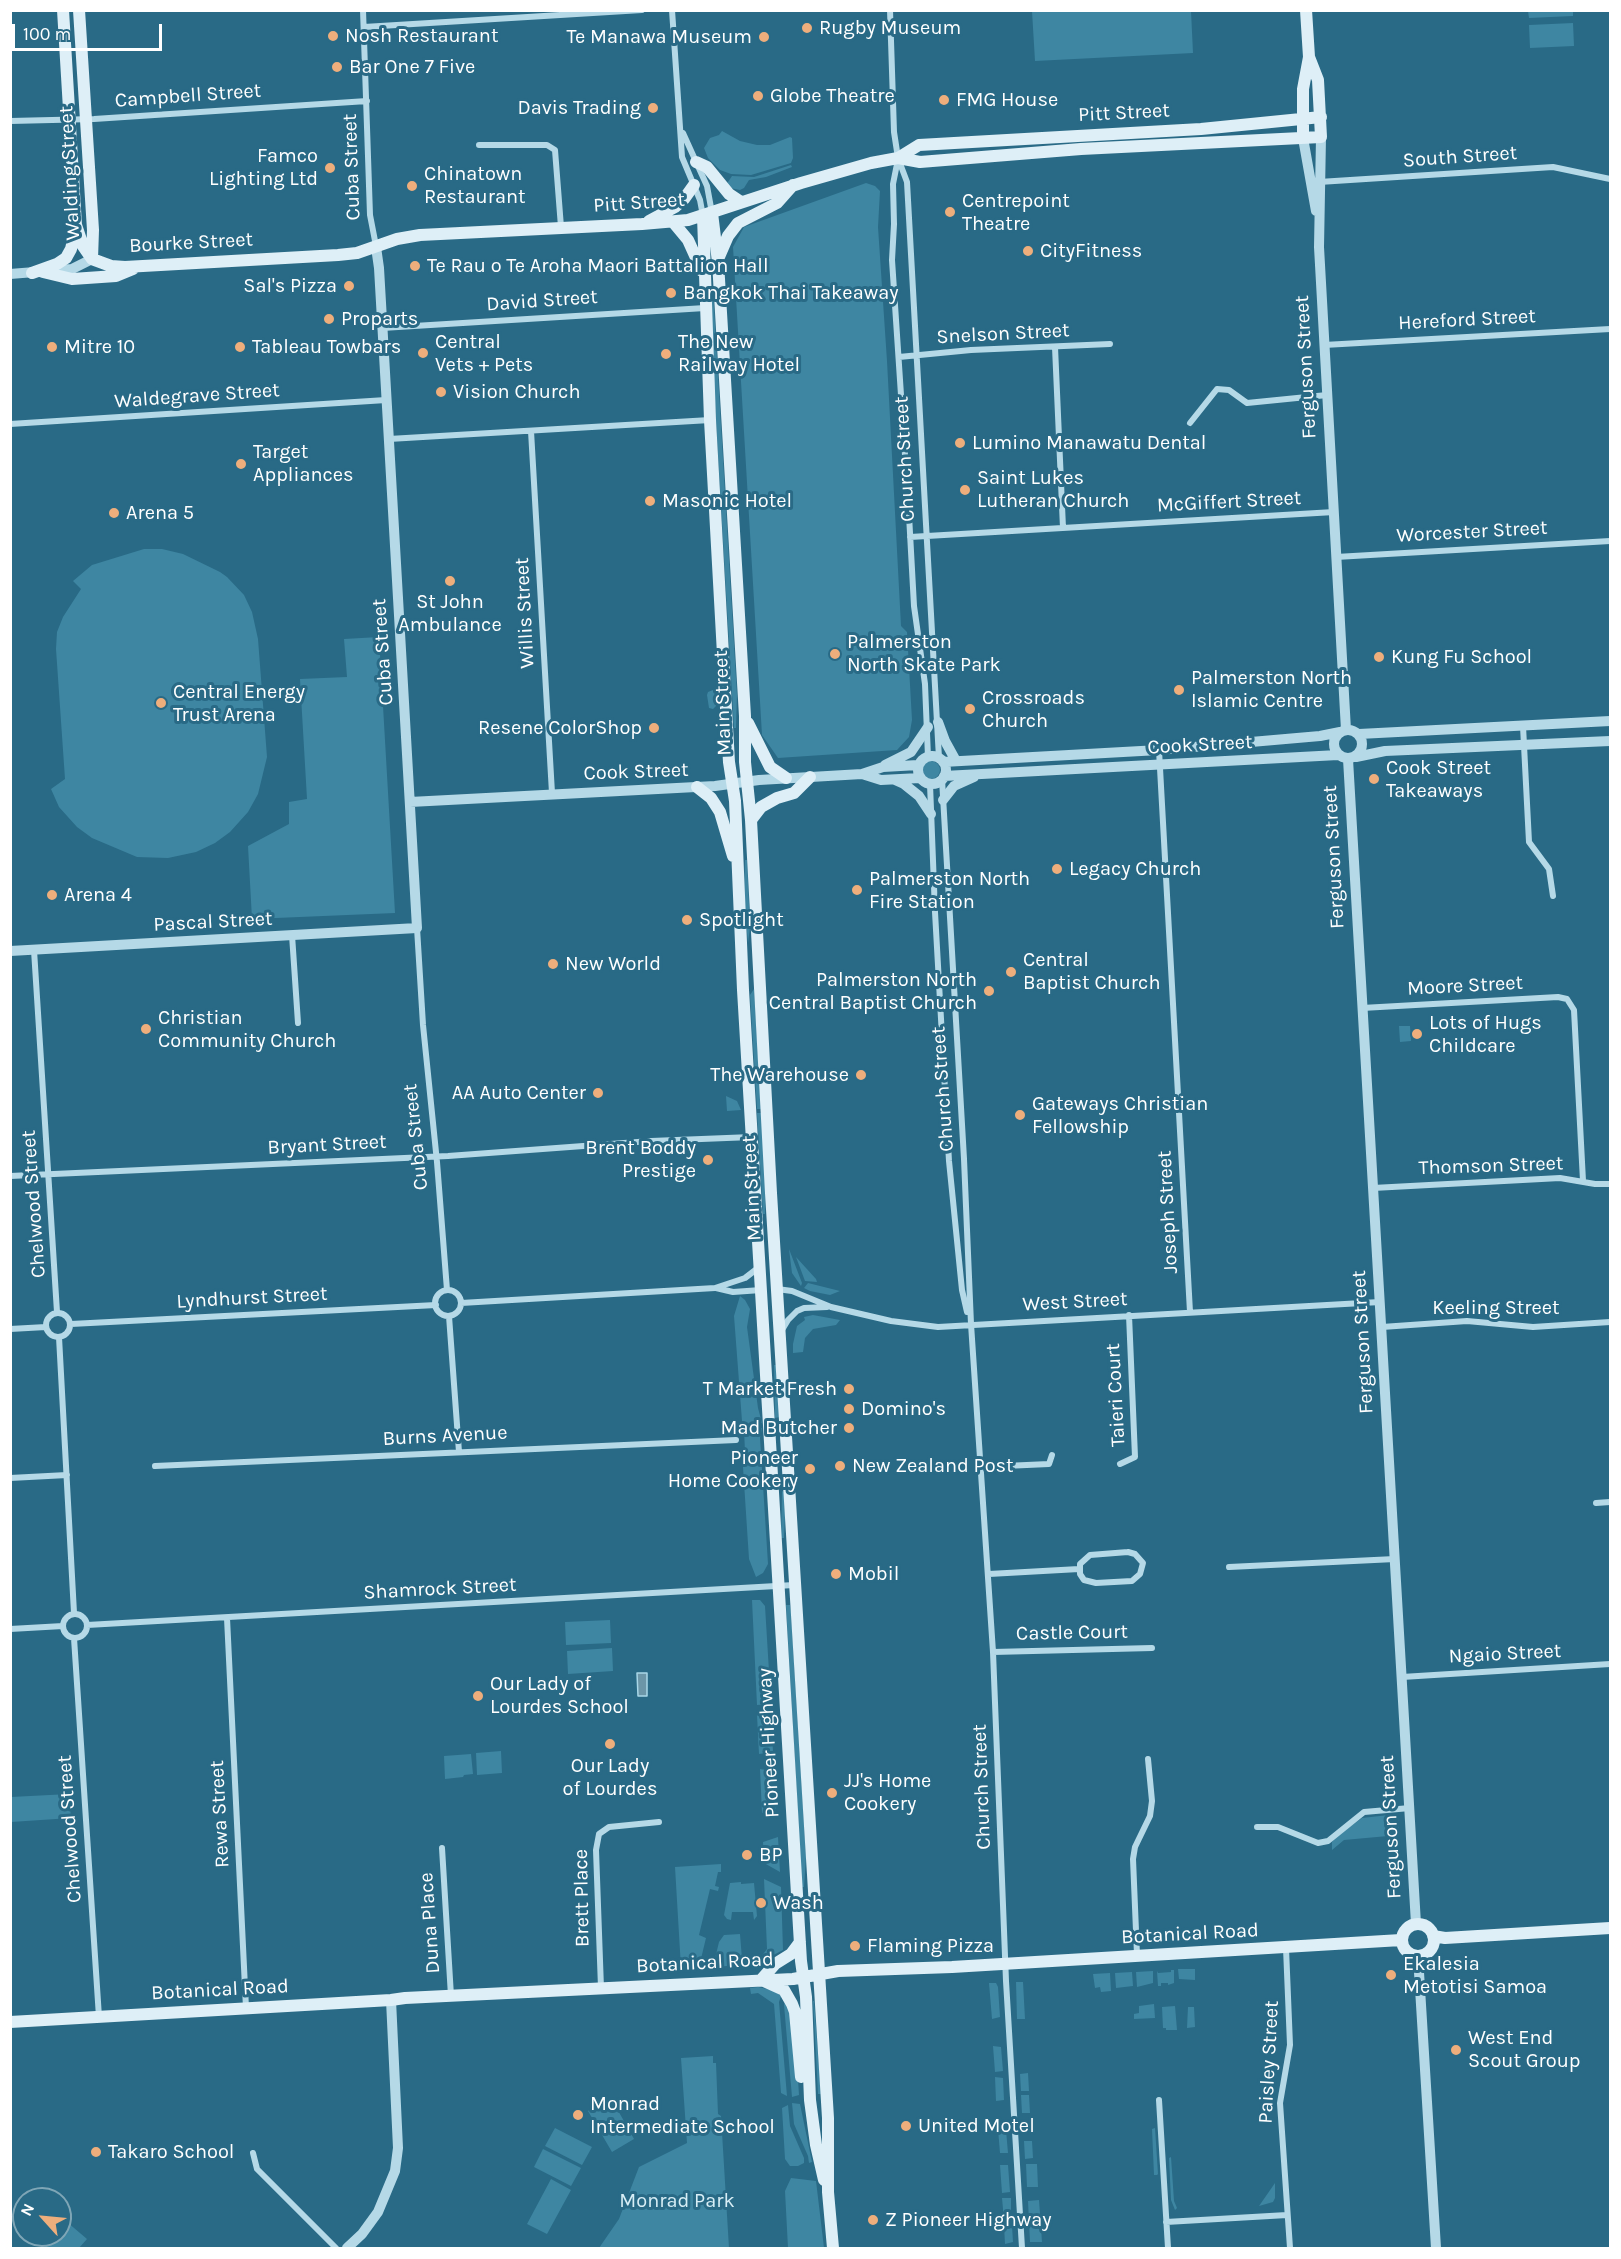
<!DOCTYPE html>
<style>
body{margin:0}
#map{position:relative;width:1621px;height:2259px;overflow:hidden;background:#296a86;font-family:Karla,sans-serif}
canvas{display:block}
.frame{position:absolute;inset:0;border:12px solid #fff;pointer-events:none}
.north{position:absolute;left:12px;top:2187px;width:60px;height:60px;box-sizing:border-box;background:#296a86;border:2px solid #7fa6b6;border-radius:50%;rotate:297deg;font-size:16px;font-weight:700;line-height:24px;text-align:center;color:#fff}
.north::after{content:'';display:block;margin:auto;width:21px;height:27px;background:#eeae7c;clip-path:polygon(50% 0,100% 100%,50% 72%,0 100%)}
.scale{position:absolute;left:12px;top:24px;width:150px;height:27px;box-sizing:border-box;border:3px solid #fff;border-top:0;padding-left:8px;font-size:18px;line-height:21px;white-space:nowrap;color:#fff;-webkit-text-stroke:4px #296a86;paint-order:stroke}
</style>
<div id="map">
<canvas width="1621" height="2259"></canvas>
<div class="frame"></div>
<div class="north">N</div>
<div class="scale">100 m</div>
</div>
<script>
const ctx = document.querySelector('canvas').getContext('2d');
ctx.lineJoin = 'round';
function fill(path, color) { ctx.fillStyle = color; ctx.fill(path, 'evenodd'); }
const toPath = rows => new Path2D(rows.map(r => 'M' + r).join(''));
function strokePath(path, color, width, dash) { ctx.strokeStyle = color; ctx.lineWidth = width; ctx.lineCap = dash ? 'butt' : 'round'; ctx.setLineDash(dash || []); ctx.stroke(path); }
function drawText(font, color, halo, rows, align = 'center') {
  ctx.font = font + ' Karla,sans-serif'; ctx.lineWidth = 6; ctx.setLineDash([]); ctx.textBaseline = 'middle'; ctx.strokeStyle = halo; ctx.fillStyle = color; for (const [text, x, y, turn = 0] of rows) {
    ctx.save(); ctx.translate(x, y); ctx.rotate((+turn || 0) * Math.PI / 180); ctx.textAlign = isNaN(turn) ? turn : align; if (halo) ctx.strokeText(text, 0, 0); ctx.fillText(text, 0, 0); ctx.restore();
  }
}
const green = toPath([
 [1032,11,1191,11,1193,53,1035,61],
 [1528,11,1573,11,1573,16,1529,18],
 [1573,23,1574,46,1530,48,1529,25],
 [722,131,740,141,757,145,770,145,790,137,792,138,793,158,791,163,751,175,731,174,720,170,708,158,704,148,710,138,719,135],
 [791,165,792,167,766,177,749,180,744,188,740,190,730,188,726,185,732,176,754,177],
 [866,183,875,186,880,191,878,227,887,361,901,626,907,632,912,720,909,737,897,750,778,758,762,735,733,247,744,227],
 [711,291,713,291,737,695,736,728,734,728,710,318],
 [144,549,162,549,183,554,220,572,227,577,244,595,252,612,258,639,267,757,258,794,248,812,230,832,215,843,196,852,168,858,137,857,92,838,77,827,59,807,51,789,65,779,56,649,57,632,63,617,81,589,73,581,92,565],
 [379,637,395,913,252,919,248,846,289,824,289,802,307,799,300,679,347,677,344,639],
 [713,690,716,693,716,706,713,709,709,708,707,695,708,692],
 '922 770a9 9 0 1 1 18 0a9 9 0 1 1-18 0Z',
 [745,860,747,860,750,927,748,943,744,899],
 [754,989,761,1109,757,1109,750,995],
 [1399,1026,1410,1026,1411,1041,1400,1042],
 [726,1096,737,1101,741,1110,727,1111],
 [757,1113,762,1113,766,1184,765,1214,763,1214],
 [789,1249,802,1283,801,1286,792,1273],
 [796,1257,816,1279,817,1282,805,1281],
 [808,1283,840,1291,830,1295,810,1291,804,1288],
 [740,1296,745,1300,750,1309,747,1327,758,1408,762,1423,743,1425,742,1421,734,1316],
 [813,1315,840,1320,836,1325,813,1329,805,1338,803,1352,793,1353,793,1344,797,1326,805,1320,804,1317],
 [774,1365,776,1365,780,1417,775,1418],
 [762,1428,760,1438,768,1564,763,1573,756,1577,749,1559,742,1452,745,1452,744,1429],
 [782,1491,784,1492,785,1515,784,1538,781,1538],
 [752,1600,760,1600,765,1606,771,1704,757,1705],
 [786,1605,790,1605,791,1612,806,1857,804,1887,802,1887],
 [610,1620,611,1643,566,1645,565,1622],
 [612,1648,613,1671,568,1674,567,1651],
 [771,1714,773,1752,759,1754,757,1715],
 [501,1751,502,1773,477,1775,476,1753],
 [471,1754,473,1774,464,1775,463,1777,445,1779,444,1756],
 [760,1769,773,1771,776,1812,762,1813],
 [69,1794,71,1818,11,1822,11,1797],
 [1398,1814,1399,1835,1344,1840,1332,1850,1332,1842,1336,1837,1362,1818],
 [778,1837,780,1872,764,1863,763,1842],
 [721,1864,721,1872,718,1872,715,1886,719,1887,718,1891,710,1889,699,1935,706,1938,699,1967,681,1968,675,1867],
 [764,1879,781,1887,783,1950,756,1964,713,1967,719,1942,724,1935,740,1934,742,1959,761,1957,767,1949],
 [741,1882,741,1884,754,1883,757,1916,754,1920,753,1912,732,1912,731,1920,727,1919,724,1915,730,1883],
 [1178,1969,1195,1969,1195,1980,1179,1979],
 [1171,1970,1174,1970,1174,1983,1168,1985,1168,1983,1161,1983,1161,1986,1158,1986,1157,1971,1158,1973,1171,1972],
 [1153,1971,1153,1983,1137,1987,1136,1972],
 [1132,1972,1133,1986,1116,1988,1115,1973],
 [1110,1973,1111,1991,1101,1992,1100,1987,1095,1988,1093,1974],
 [1016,1982,1023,1982,1025,2019,1017,2019],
 [989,1983,996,1983,998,1987,1000,2017,992,2019],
 [758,1987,776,1991,781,1996,779,2002,787,2096,781,2093,774,2004,758,1993,751,1994,750,1988],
 [786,2000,794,2020,799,2095,792,2097,784,2005],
 [813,2001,814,2001,821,2094,818,2094],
 [1154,2004,1155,2018,1134,2019,1134,2014,1139,2013,1139,2006],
 [1175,2006,1177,2030,1166,2030,1166,2028,1163,2028,1162,2007],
 [1188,2007,1194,2007,1195,2027,1187,2028],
 [993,2046,1001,2047,1003,2071,995,2072],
 [713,2056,713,2063,716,2063,718,2114,721,2116,729,2248,599,2248,619,2219,639,2167,687,2143,681,2058],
 [1028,2073,1029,2091,1021,2091,1020,2074],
 [995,2077,1003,2078,1004,2100,996,2101],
 [1021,2095,1029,2095,1030,2113,1022,2113],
 [611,2098,634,2139,612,2152,588,2111],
 [792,2103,800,2104,812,2162,809,2163,808,2156,794,2124],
 [788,2105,790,2126,804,2158,804,2163,798,2166,790,2166,785,2159,782,2108],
 [555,2128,592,2147,582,2165,545,2146],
 [1155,2128,1158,2174,1157,2175,1154,2175,1152,2129],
 [998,2129,1006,2130,1008,2153,1000,2153],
 [1024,2141,1032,2141,1033,2158,1025,2159],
 [543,2149,581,2168,571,2186,534,2167],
 [1171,2157,1174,2201,1177,2208,1175,2210,1171,2200,1169,2158],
 [1026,2164,1037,2164,1038,2187,1027,2187],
 [1000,2165,1008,2165,1010,2192,1002,2193],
 [791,2178,816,2181,824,2248,788,2248,785,2191],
 [551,2179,571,2190,547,2234,527,2224],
 [1275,2183,1275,2198,1273,2202,1259,2206],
 [1002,2198,1011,2198,1011,2219,1004,2220],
 [1039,2200,1042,2242,1030,2242,1028,2201],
 [67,2222,87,2239,79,2248,44,2248,56,2235,60,2235,60,2230],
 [1004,2225,1012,2226,1013,2242,1005,2244]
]);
const water = toPath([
 [637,1673,647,1673,647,1696,638,1696,637,1673]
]);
const minor = toPath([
 [363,10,370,215,376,246],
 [672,10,682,157,700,200,703,216],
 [890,10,894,132,898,158,907,182,939,758],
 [364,27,642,10],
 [10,121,94,119,367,101],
 [683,133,707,186,712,213],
 [479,145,547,145,555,150,561,227],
 [898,159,893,184,894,224,892,260,909,515,914,606,925,684,928,757],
 [1319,182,1553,167,1610,179],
 [382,328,705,308],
 [1324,345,1610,329],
 [1055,347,1063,528],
 [899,357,971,350,1110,344],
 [1190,423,1217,389,1229,390,1247,403,1327,395],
 [10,424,386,400],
 [531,431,552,793],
 [389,439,710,420],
 [910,537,1334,512],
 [1336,557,1610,541],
 [1523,726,1529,842,1549,869,1553,896],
 [1159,750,1190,1312],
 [942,779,964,1159,971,1324,993,1652,1006,1981,1022,2248],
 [930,784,935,912,949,1161,962,1290,967,1312],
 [417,928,423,1025,437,1162,447,1290],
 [292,935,298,1023],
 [34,950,57,1312],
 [1362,1008,1558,997,1567,999,1574,1010,1583,1181],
 [10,1176,448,1156,651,1141,752,1137],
 [1373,1188,1560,1178,1595,1184,1610,1184],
 [716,1288,733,1292,761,1290],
 [777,1289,792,1291,831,1307,891,1321,938,1327,1380,1302],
 '435 1303a13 13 0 1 1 26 0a13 13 0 1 1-26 0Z',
 [461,1303,715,1288,745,1278,758,1268],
 '46 1325a12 12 0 1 1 24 0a12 12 0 1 1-24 0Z',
 [449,1316,459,1452],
 [71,1324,436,1305],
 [1382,1327,1467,1321,1533,1327,1610,1322],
 [10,1329,46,1327],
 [782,1330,788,1320,797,1311,804,1308,827,1307],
 [59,1337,74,1613],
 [1120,1464,1135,1457,1129,1315],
 [155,1466,736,1440],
 [982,1467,1049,1464,1052,1455],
 [10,1478,67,1475],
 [1596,1503,1610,1502],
 [1128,1552,1135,1554,1143,1563,1140,1574,1132,1581,1096,1583,1084,1580,1080,1574,1080,1564,1090,1555,1128,1552],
 [1229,1567,1395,1559],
 [989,1574,1079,1569],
 '63 1626a12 12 0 1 1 24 0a12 12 0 1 1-24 0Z',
 [227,1618,246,2008],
 [87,1625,794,1585],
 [10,1629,63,1626],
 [74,1638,99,2017],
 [993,1652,1152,1648],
 [1402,1677,1610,1664],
 [1257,1827,1278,1827,1318,1843,1328,1841,1364,1812,1410,1808],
 [442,1848,451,1996],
 [1286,1948,1290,2045,1280,2103,1290,2248],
 [1137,1955,1133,1859,1135,1847,1150,1816,1152,1801,1148,1759],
 [601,1988,596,1850,599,1834,609,1827,659,1822],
 [1159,2100,1168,2248],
 [253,2153,257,2169,336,2248],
 [1166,2222,1287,2215]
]);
const tertiary = toPath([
 [1321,137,1319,247,1346,730],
 [1303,138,1316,211],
 [10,274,72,269,92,259],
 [938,722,945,741,956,761],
 '1334 744a14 14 0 1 1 28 0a14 14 0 1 1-28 0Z',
 [1359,734,1610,721],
 '918 770a14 14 0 1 1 28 0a14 14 0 1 1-28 0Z',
 [1356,757,1385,751,1610,741],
 [1348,759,1416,1924],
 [943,762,1159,750,1320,736,1340,732],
 [885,765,911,752,928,727],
 [862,774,881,780,920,778],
 [944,776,1338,755],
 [895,780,904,784,919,796,931,814],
 [943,800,954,786,974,777],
 [410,802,715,786,759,780,862,774,883,767,918,765],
 [10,951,417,928,379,268,376,247],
 [1418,1956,1436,2248],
 [347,2248,362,2234,378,2212,395,2171,398,2148,391,2000]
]);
const secondary = toPath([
 [63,10,76,225,83,246,92,259,111,266,125,267,338,255,357,253,397,239,420,235,642,224,688,220,801,183,871,163,898,158,920,162,1081,149,1321,137,1318,80,1309,57],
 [79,10,93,230,92,259],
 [1303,138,1303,89,1309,57,1306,10],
 [898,158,919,145,1201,129,1321,117],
 [696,162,707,167,729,194,741,202],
 [712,213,718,262,745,716,745,762,751,820,771,1193,828,2118,828,2192,833,2248],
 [703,216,710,420,729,762,735,801,743,990,801,1961,806,1997,810,2100,816,2145,824,2180],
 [649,221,675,207,684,199,694,185],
 [673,222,688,240,702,271],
 [718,259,728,236,738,223,777,203,793,185],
 [43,272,72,279,116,276,133,269],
 [32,273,57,264,66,258,71,249,76,227],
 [748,723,770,767,786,778],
 [697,787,711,798,720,812,733,856],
 [751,820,761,807,777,798,794,793,810,777],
 '1402 1940a16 16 0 1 1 32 0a16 16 0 1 1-32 0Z',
 [1433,1936,1445,1938,1610,1928],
 [761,1980,775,1964,791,1954,800,1942],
 [764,1981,784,1990,792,2004,795,2012,801,2077],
 [10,2022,391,2000,405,1998,793,1979,838,1971,952,1967,1401,1940]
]);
const markers = [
 [807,28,6,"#eeae7c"],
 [333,36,6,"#eeae7c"],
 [764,37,6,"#eeae7c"],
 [337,67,6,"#eeae7c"],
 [758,96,6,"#eeae7c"],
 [944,100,6,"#eeae7c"],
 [653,108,6,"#eeae7c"],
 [330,168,6,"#eeae7c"],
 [412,186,6,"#eeae7c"],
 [950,212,6,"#eeae7c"],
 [1028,251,6,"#eeae7c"],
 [415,266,6,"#eeae7c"],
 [349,286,6,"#eeae7c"],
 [671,293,6,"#eeae7c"],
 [329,319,6,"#eeae7c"],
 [52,347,6,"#eeae7c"],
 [240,347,6,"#eeae7c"],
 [423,353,6,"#eeae7c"],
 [666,354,6,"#eeae7c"],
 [441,392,6,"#eeae7c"],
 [960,443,6,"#eeae7c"],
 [241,464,6,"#eeae7c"],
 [965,490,6,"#eeae7c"],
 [650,501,6,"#eeae7c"],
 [114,513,6,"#eeae7c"],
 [450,581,6,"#eeae7c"],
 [835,654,6,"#eeae7c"],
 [1379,657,6,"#eeae7c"],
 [1179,690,6,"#eeae7c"],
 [161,703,6,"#eeae7c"],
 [970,709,6,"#eeae7c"],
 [654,728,6,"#eeae7c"],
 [1374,779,6,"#eeae7c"],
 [1057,869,6,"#eeae7c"],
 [857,890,6,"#eeae7c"],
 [52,895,6,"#eeae7c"],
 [687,920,6,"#eeae7c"],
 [553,964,6,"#eeae7c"],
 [1011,972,6,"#eeae7c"],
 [989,991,6,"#eeae7c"],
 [146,1029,6,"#eeae7c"],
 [1417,1034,6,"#eeae7c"],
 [861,1075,6,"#eeae7c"],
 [598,1093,6,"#eeae7c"],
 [1020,1115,6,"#eeae7c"],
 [708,1160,6,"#eeae7c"],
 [849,1389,6,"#eeae7c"],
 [849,1409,6,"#eeae7c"],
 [849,1428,6,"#eeae7c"],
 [840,1466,6,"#eeae7c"],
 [810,1469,6,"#eeae7c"],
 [836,1574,6,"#eeae7c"],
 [478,1696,6,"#eeae7c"],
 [610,1744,6,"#eeae7c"],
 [832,1793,6,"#eeae7c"],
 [747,1855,6,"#eeae7c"],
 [761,1903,6,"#eeae7c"],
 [855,1946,6,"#eeae7c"],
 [1391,1975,6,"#eeae7c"],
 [1456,2050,6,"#eeae7c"],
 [578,2115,6,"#eeae7c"],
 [906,2126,6,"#eeae7c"],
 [96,2152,6,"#eeae7c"],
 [873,2220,6,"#eeae7c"]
];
const poiNames = [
 ["Rugby Museum",819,28],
 ["Nosh Restaurant",345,36],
 ["Te Manawa Museum",752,37,"right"],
 ["Bar One 7 Five",349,67],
 ["Globe Theatre",770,96],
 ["FMG House",956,100],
 ["Davis Trading",641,108,"right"],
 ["Famco",318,156,"right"],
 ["Lighting Ltd",318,179,"right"],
 ["Chinatown",424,174],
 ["Restaurant",424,197],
 ["Centrepoint",962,201],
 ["Theatre",962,224],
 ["CityFitness",1040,251],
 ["Te Rau o Te Aroha Maori Battalion Hall",427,266],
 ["Sal's Pizza",337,286,"right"],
 ["Bangkok Thai Takeaway",683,293],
 ["Proparts",341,319],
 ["Central",435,342],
 ["Vets + Pets",435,365],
 ["The New",678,342],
 ["Railway Hotel",678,365],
 ["Mitre 10",64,347],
 ["Tableau Towbars",252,347],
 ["Vision Church",453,392],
 ["Lumino Manawatu Dental",972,443],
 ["Target",253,452],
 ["Appliances",253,475],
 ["Saint Lukes",977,478],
 ["Lutheran Church",977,501],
 ["Masonic Hotel",662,501],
 ["Arena 5",126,513],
 ["St John",450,602,"center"],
 ["Ambulance",450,625,"center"],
 ["Palmerston",847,642],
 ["North Skate Park",847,665],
 ["Kung Fu School",1391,657],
 ["Palmerston North",1191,678],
 ["Islamic Centre",1191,701],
 ["Central Energy",173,692],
 ["Trust Arena",173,715],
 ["Crossroads",982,698],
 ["Church",982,721],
 ["Resene ColorShop",642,728,"right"],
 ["Cook Street",1386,768],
 ["Takeaways",1386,791],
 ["Legacy Church",1069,869],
 ["Palmerston North",869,879],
 ["Fire Station",869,902],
 ["Arena 4",64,895],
 ["Spotlight",699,920],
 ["Central",1023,960],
 ["Baptist Church",1023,983],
 ["New World",565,964],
 ["Palmerston North",977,980,"right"],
 ["Central Baptist Church",977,1003,"right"],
 ["Christian",158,1018],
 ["Community Church",158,1041],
 ["Lots of Hugs",1429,1023],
 ["Childcare",1429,1046],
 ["The Warehouse",849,1075,"right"],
 ["AA Auto Center",586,1093,"right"],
 ["Gateways Christian",1032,1104],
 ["Fellowship",1032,1127],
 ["Brent Boddy",696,1148,"right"],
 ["Prestige",696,1171,"right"],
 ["T Market Fresh",837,1389,"right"],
 ["Domino's",861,1409],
 ["Mad Butcher",837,1428,"right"],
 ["Pioneer",798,1458,"right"],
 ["Home Cookery",798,1481,"right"],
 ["New Zealand Post",852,1466],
 ["Mobil",848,1574],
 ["Our Lady of",490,1684],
 ["Lourdes School",490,1707],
 ["Our Lady",610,1766,"center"],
 ["of Lourdes",610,1789,"center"],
 ["JJ's Home",844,1781],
 ["Cookery",844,1804],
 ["BP",759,1855],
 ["Wash",773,1903],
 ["Flaming Pizza",867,1946],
 ["Ekalesia",1403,1964],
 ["Metotisi Samoa",1403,1987],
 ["West End",1468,2038],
 ["Scout Group",1468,2061],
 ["Monrad",590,2104],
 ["Intermediate School",590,2127],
 ["United Motel",918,2126],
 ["Takaro School",108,2152],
 ["Z Pioneer Highway",885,2220]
];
const streetNames = [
 ["Campbell Street",188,96,-4],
 ["Pitt Street",1124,113,-3],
 ["South Street",1460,157,-4],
 ["Cuba Street",352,167,-92],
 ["Walding Street",70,173,-93],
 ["Pitt Street",639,203,-4],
 ["Bourke Street",191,243,-3],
 ["David Street",542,301,-4],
 ["Hereford Street",1467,320,-3],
 ["Snelson Street",1003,334,-3],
 ["Ferguson Street",1306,367,-93],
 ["Waldegrave Street",197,396,-4],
 ["Church Street",905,459,-93],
 ["McGiffert Street",1229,502,-3],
 ["Worcester Street",1472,532,-3],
 ["Willis Street",525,613,-93],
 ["Cuba Street",383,652,-94],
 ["Main Street",723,703,-92],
 ["Cook Street",1200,745,-3],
 ["Cook Street",636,772,-2],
 ["Ferguson Street",1334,857,-93],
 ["Pascal Street",213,922,-3],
 ["Moore Street",1465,986,-3],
 ["Church Street",943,1089,-94],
 ["Cuba Street",416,1137,-96],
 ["Bryant Street",327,1145,-3],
 ["Thomson Street",1491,1166,-2],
 ["Main Street",752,1188,-93],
 ["Chelwood Street",34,1204,-94],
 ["Joseph Street",1168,1212,-93],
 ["Lyndhurst Street",252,1298,-3],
 ["West Street",1075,1302,-3],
 ["Keeling Street",1496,1308],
 ["Ferguson Street",1363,1342,-93],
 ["Taieri Court",1116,1395,-93],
 ["Burns Avenue",445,1436,-3],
 ["Shamrock Street",440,1589,-3],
 ["Castle Court",1072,1633,-1],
 ["Ngaio Street",1505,1654,-3],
 ["Pioneer Highway",769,1743,-93],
 ["Church Street",982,1787,-92],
 ["Rewa Street",220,1814,-93],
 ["Ferguson Street",1391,1827,-93],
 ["Chelwood Street",70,1829,-94],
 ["Brett Place",582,1898,-91],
 ["Duna Place",430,1923,-94],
 ["Botanical Road",1190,1934,-3],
 ["Botanical Road",705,1963,-3],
 ["Botanical Road",220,1990,-3],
 ["Paisley Street",1269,2062,-87]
];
const parkNames = [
 ["Monrad Park",677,2201]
];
fill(green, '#3e86a2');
fill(water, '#6c96a8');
strokePath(water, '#a9d7e8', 1.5);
strokePath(minor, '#b5d9e7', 6);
strokePath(tertiary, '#b5d9e7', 10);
strokePath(secondary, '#deeff7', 12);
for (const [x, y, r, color] of markers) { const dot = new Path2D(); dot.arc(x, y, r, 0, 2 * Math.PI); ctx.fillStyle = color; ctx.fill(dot); strokePath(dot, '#296a86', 2); }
drawText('20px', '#fff', '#296a86', poiNames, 'left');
drawText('20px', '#fff', '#296a86', streetNames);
drawText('20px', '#d8eef6', '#296a86', parkNames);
</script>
